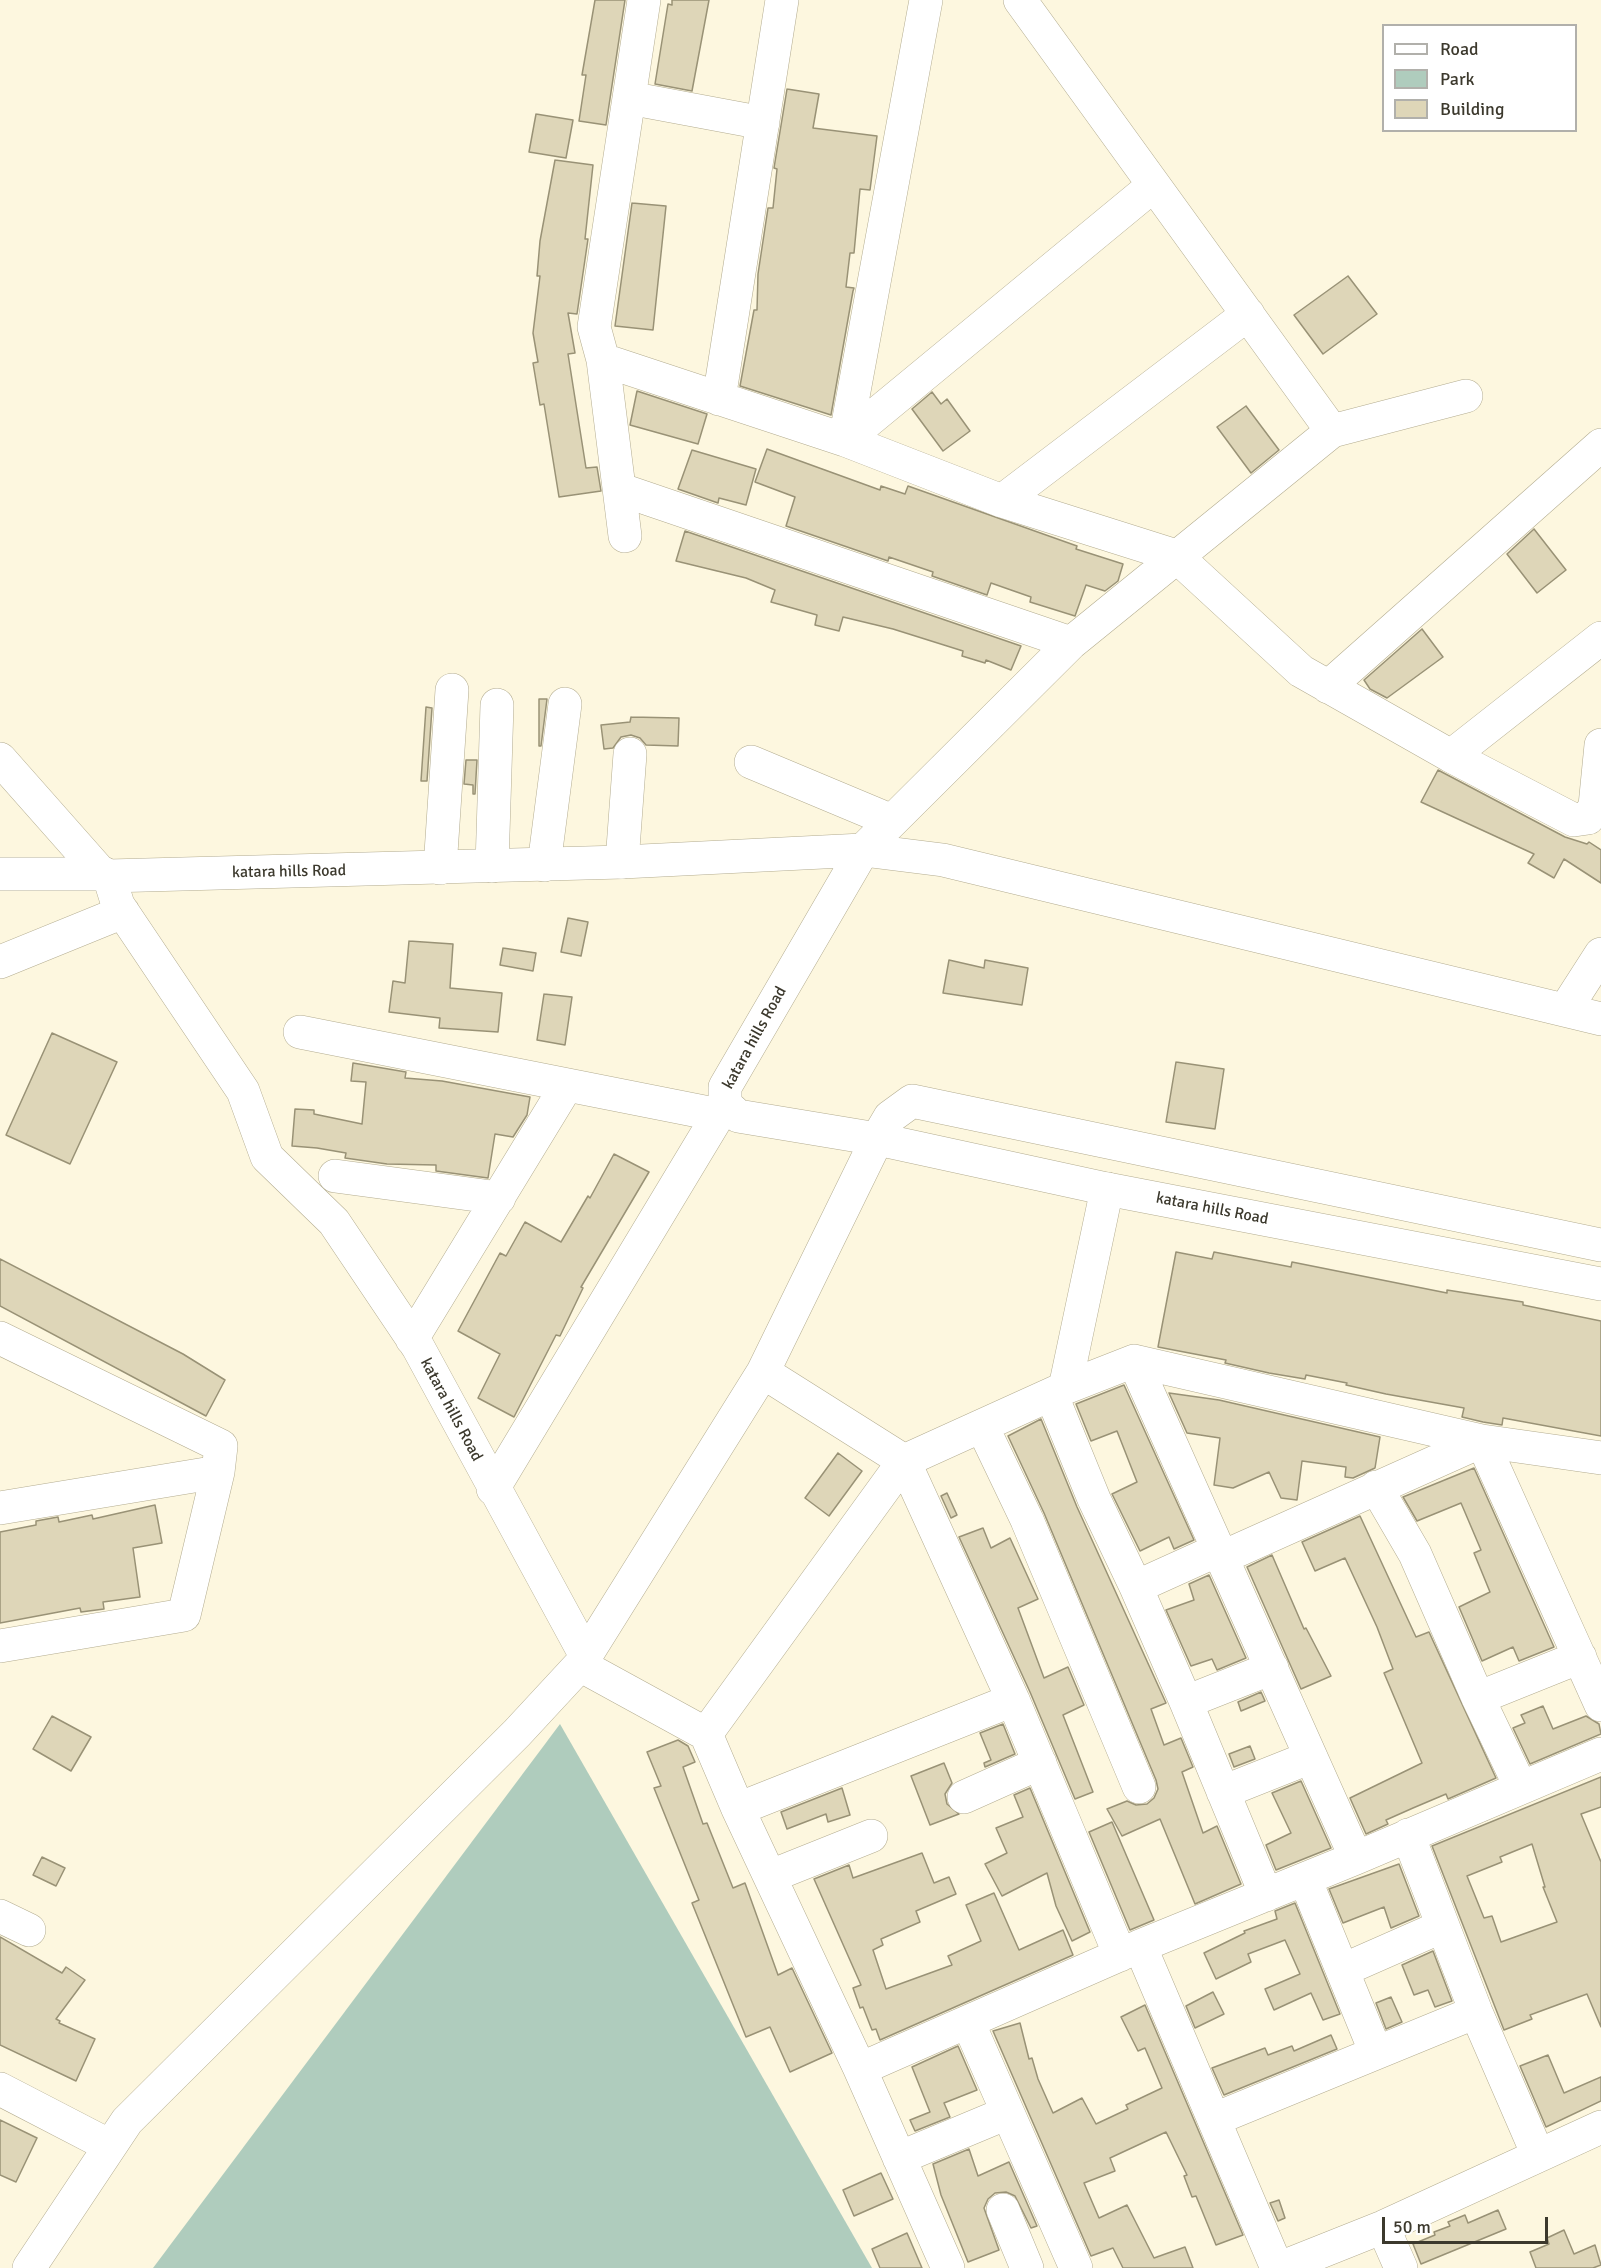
<!DOCTYPE html>
<style>
body{margin:0}
#map{position:relative;width:1601px;height:2268px;overflow:hidden;background:#fdf7df;font-family:Signika,sans-serif}
canvas{display:block}
.legend{position:absolute;left:1382px;top:24px;width:195px;height:108px;box-sizing:border-box;background:#fff;border:2px solid #b1b0ab;margin:0;padding:8px 10px;list-style:none;font-size:18px;color:#3c392d}
.legend li{display:flex;align-items:center;gap:12px;height:30px}
.legend b{width:30px;border:2px solid #b1b0ab}
.scale{position:absolute;left:1382px;top:2217px;width:166px;height:27px;box-sizing:border-box;border:3px solid #3c392d;border-top:0;padding-left:8px;font-size:18px;line-height:21px;white-space:nowrap;color:#3c392d;-webkit-text-stroke:4px #fff;paint-order:stroke}
</style>
<div id="map">
<canvas width="1601" height="2268"></canvas>
<ul class="legend">
<li><b style="height:8px;background:#fff"></b>Road</li>
<li><b style="height:16px;background:#afccbd"></b>Park</li>
<li><b style="height:16px;background:#ded6b8"></b>Building</li>
</ul>
<div class="scale">50 m</div>
</div>
<script>
const ctx = document.querySelector('canvas').getContext('2d');
ctx.lineJoin = 'round';
function fill(path, color) { ctx.fillStyle = color; ctx.fill(path, 'evenodd'); }
const toPath = rows => new Path2D(rows.map(r => 'M' + r).join(''));
function strokePath(path, color, width, dash) { ctx.strokeStyle = color; ctx.lineWidth = width; ctx.lineCap = dash ? 'butt' : 'round'; ctx.setLineDash(dash || []); ctx.stroke(path); }
function drawText(font, color, halo, rows, align = 'center') {
  ctx.font = font + ' Signika,sans-serif'; ctx.lineWidth = 5; ctx.setLineDash([]); ctx.textBaseline = 'middle'; ctx.strokeStyle = halo; ctx.fillStyle = color; for (const [text, x, y, turn = 0] of rows) {
    ctx.save(); ctx.translate(x, y); ctx.rotate((+turn || 0) * Math.PI / 180); ctx.textAlign = isNaN(turn) ? turn : align; if (halo) ctx.strokeText(text, 0, 0); ctx.fillText(text, 0, 0); ctx.restore();
  }
}
const green = toPath([
 [560,1724,872,2268,153,2268]
]);
const building = toPath([
 [595,0,625,0,606,125,579,121,586,75,582,75,595,0],
 [672,0,709,0,692,91,655,84,668,4,672,5,672,0],
 [787,89,819,94,813,128,877,136,870,190,860,189,854,253,850,253,846,287,854,288,853,291,831,415,740,386,754,310,757,310,758,274,768,208,773,208,777,169,774,168,787,89],
 [536,114,573,120,566,158,529,152,536,114],
 [555,160,593,165,585,239,588,239,577,314,568,313,575,353,568,354,586,468,597,467,601,491,559,497,544,404,540,405,533,363,538,362,533,333,540,276,537,276,540,241,555,160],
 [632,203,666,206,653,330,615,326,632,203],
 [1348,276,1377,314,1323,354,1294,315,1348,276],
 [637,391,707,414,698,444,630,425,637,391],
 [932,392,941,404,947,399,970,431,943,451,912,409,932,392],
 [1246,406,1279,450,1251,473,1217,427,1246,406],
 [767,449,880,490,881,486,905,494,908,486,1077,546,1076,549,1123,564,1118,581,1105,591,1086,585,1075,616,1030,602,1031,597,991,583,987,595,932,576,933,572,889,557,888,561,786,526,795,497,755,482,767,449],
 [692,450,756,469,746,505,719,498,718,503,678,489,692,450],
 [1534,529,1566,570,1537,593,1507,554,1534,529],
 [685,531,1021,646,1011,670,986,660,985,663,962,656,963,651,893,629,843,617,839,631,815,625,817,615,771,602,775,590,746,578,676,561,685,531],
 [1422,629,1443,657,1387,698,1370,689,1364,680,1422,629],
 [539,699,547,699,541,746,539,746,539,699],
 [426,707,432,708,427,781,421,781,426,707],
 [631,717,679,718,678,746,646,745,640,738,631,735,621,737,613,748,604,749,601,725,630,722,631,717],
 [466,760,477,760,475,794,473,794,473,785,464,784,466,760],
 [1438,770,1565,837,1587,844,1589,842,1601,850,1601,883,1564,859,1554,878,1528,863,1534,854,1421,802,1438,770],
 [568,918,588,922,581,956,561,952,568,918],
 [409,941,453,944,450,988,502,993,498,1032,439,1028,440,1018,389,1012,393,981,405,983,409,941],
 [503,948,536,953,533,971,500,965,503,948],
 [949,960,984,968,985,960,1028,968,1022,1005,943,993,949,960],
 [544,994,572,997,565,1045,537,1040,544,994],
 [52,1033,117,1062,70,1164,6,1135,52,1033],
 [1176,1062,1224,1069,1215,1129,1166,1122,1176,1062],
 [353,1063,406,1072,405,1078,442,1081,530,1097,527,1115,513,1137,495,1134,488,1178,436,1171,436,1165,387,1164,345,1158,346,1153,317,1148,292,1146,295,1109,314,1110,314,1114,362,1124,366,1082,351,1081,353,1063],
 [614,1154,649,1172,581,1287,583,1288,560,1336,556,1335,514,1417,478,1398,500,1354,458,1331,500,1253,506,1256,525,1222,561,1242,588,1196,590,1198,614,1154],
 [1176,1252,1212,1259,1214,1252,1291,1267,1292,1262,1447,1293,1447,1290,1523,1302,1523,1305,1601,1321,1601,1436,1503,1418,1502,1425,1483,1422,1462,1417,1464,1408,1386,1394,1346,1385,1347,1383,1306,1375,1305,1379,1269,1373,1225,1363,1226,1360,1158,1347,1176,1252],
 [0,1259,183,1354,225,1380,206,1416,0,1306,0,1259],
 [1124,1385,1194,1540,1174,1549,1169,1537,1140,1551,1112,1494,1137,1482,1117,1431,1091,1441,1076,1404,1124,1385],
 [1169,1393,1219,1400,1380,1437,1375,1468,1353,1478,1345,1477,1346,1467,1302,1461,1297,1500,1281,1498,1269,1472,1233,1488,1214,1485,1220,1438,1187,1433,1169,1393],
 [1041,1419,1077,1507,1166,1703,1151,1709,1164,1745,1181,1738,1193,1767,1182,1772,1203,1833,1217,1826,1241,1884,1195,1904,1160,1819,1122,1836,1107,1809,1127,1801,1136,1805,1147,1804,1154,1798,1158,1789,1156,1780,1044,1513,1008,1436,1041,1419],
 [838,1453,862,1471,829,1516,805,1498,838,1453],
 [1474,1468,1554,1647,1519,1661,1513,1647,1482,1661,1459,1607,1490,1592,1474,1553,1481,1550,1461,1503,1417,1521,1403,1497,1474,1468],
 [947,1493,957,1515,951,1518,941,1496,947,1493],
 [155,1505,162,1543,133,1548,140,1597,103,1602,104,1609,81,1612,80,1608,0,1623,0,1532,36,1525,36,1521,58,1517,59,1522,92,1515,93,1519,155,1505],
 [1360,1516,1416,1637,1429,1632,1496,1778,1448,1799,1446,1794,1413,1808,1386,1820,1388,1824,1366,1834,1350,1798,1422,1763,1384,1673,1393,1669,1377,1627,1345,1558,1315,1571,1302,1542,1360,1516],
 [983,1528,991,1548,1010,1538,1038,1599,1018,1608,1044,1678,1068,1667,1084,1705,1063,1715,1093,1792,1075,1799,1030,1692,959,1537,983,1528],
 [1272,1555,1304,1629,1306,1628,1331,1676,1301,1689,1247,1567,1272,1555],
 [1209,1575,1246,1658,1217,1670,1212,1659,1191,1666,1166,1610,1194,1600,1189,1584,1209,1575],
 [1261,1692,1265,1701,1241,1711,1238,1702,1261,1692],
 [1543,1706,1553,1729,1586,1716,1599,1724,1601,1734,1530,1764,1513,1728,1525,1723,1521,1715,1543,1706],
 [52,1716,91,1737,71,1771,33,1749,52,1716],
 [1003,1724,1015,1754,985,1767,984,1763,991,1760,980,1733,1003,1724],
 [678,1740,688,1746,695,1762,683,1767,703,1824,707,1823,733,1888,745,1883,778,1975,792,1968,832,2053,790,2072,770,2027,746,2037,692,1903,699,1900,654,1788,661,1786,647,1752,678,1740],
 [1250,1746,1255,1759,1234,1767,1229,1754,1250,1746],
 [944,1763,952,1783,945,1794,947,1804,959,1814,930,1825,911,1776,944,1763],
 [1601,1777,1601,1807,1581,1814,1601,1862,1601,2027,1587,1994,1530,2015,1532,2019,1504,2030,1432,1846,1601,1777],
 [1532,1844,1545,1887,1543,1887,1557,1922,1501,1942,1492,1916,1484,1918,1467,1876,1502,1862,1500,1857,1532,1844],
 [1301,1781,1331,1848,1276,1870,1266,1845,1291,1833,1272,1793,1301,1781],
 [842,1788,850,1815,828,1822,826,1814,787,1829,781,1812,842,1788],
 [1030,1788,1090,1932,1072,1941,1056,1906,1047,1873,1002,1896,985,1864,1007,1853,996,1828,1023,1817,1014,1795,1030,1788],
 [1112,1822,1154,1920,1130,1930,1089,1832,1112,1822],
 [922,1853,934,1883,949,1877,956,1894,916,1911,920,1922,881,1939,883,1945,873,1950,886,1989,952,1965,948,1956,981,1941,966,1905,994,1893,1019,1950,1063,1930,1073,1955,880,2040,876,2029,872,2030,863,2007,860,2008,853,1988,861,1985,814,1879,849,1865,853,1878,922,1853],
 [42,1857,65,1868,56,1886,33,1875,42,1857],
 [1399,1864,1419,1916,1391,1928,1384,1907,1343,1923,1329,1889,1399,1864],
 [1295,1903,1340,2014,1323,2020,1311,1993,1274,2010,1265,1989,1300,1974,1285,1940,1248,1954,1251,1962,1216,1979,1204,1953,1245,1933,1244,1931,1277,1919,1275,1911,1295,1903],
 [0,1937,62,1973,66,1967,85,1980,56,2019,60,2021,59,2023,95,2039,76,2081,0,2045,0,1937],
 [1433,1951,1452,2001,1435,2007,1428,1990,1414,1995,1402,1965,1433,1951],
 [1213,1992,1224,2014,1195,2028,1186,2006,1213,1992],
 [1391,1997,1402,2022,1386,2029,1376,2003,1391,1997],
 [1145,2005,1243,2235,1216,2245,1196,2196,1192,2197,1184,2176,1187,2175,1166,2132,1110,2158,1115,2171,1084,2183,1099,2218,1127,2205,1154,2258,1185,2247,1193,2268,1123,2268,1113,2248,1091,2256,993,2031,1020,2023,1029,2059,1032,2058,1038,2079,1053,2113,1082,2098,1096,2124,1128,2109,1126,2105,1162,2088,1145,2048,1138,2051,1121,2017,1145,2005],
 [1331,2035,1337,2049,1224,2095,1212,2068,1265,2048,1268,2055,1292,2046,1294,2051,1331,2035],
 [958,2046,977,2090,944,2103,950,2117,915,2131,910,2120,930,2112,912,2067,958,2046],
 [1548,2055,1564,2093,1601,2077,1601,2101,1546,2127,1520,2066,1548,2055],
 [0,2120,37,2138,16,2182,0,2175,0,2120],
 [969,2149,978,2176,1009,2162,1037,2226,1031,2228,1015,2196,1006,2192,995,2193,988,2199,984,2208,999,2250,968,2262,941,2195,933,2164,969,2149],
 [881,2173,893,2199,854,2216,843,2190,881,2173],
 [1279,2200,1285,2218,1278,2221,1270,2203,1279,2200],
 [1498,2210,1506,2229,1421,2264,1413,2244,1435,2235,1434,2232,1450,2226,1448,2222,1465,2215,1468,2223,1498,2210],
 [1564,2230,1574,2254,1595,2245,1601,2265,1593,2268,1536,2268,1530,2252,1549,2244,1547,2238,1564,2230],
 [907,2233,922,2268,880,2268,872,2249,907,2233]
]);
const minor = toPath([
 [926,0,845,440,1154,185],
 [629,98,763,123],
 [603,360,845,440,1002,501,1176,556,1301,671,1451,756,1574,820,1588,818,1595,806,1601,745],
 [719,399,782,0],
 [1332,431,1466,396],
 [619,489,1071,643],
 [1002,501,1248,314],
 [625,536,603,360,594,327,644,0],
 [1328,687,1601,445],
 [1451,756,1601,638],
 [751,762,892,821],
 [863,850,1071,643,1332,431,1020,0],
 [863,850,943,860,1601,1019],
 [622,862,630,754],
 [544,865,565,704],
 [492,866,497,705],
 [440,868,452,690],
 [0,874,104,874],
 [109,876,118,905,243,1091,267,1157,334,1222,418,1347,586,1656],
 [0,962,123,912],
 [1565,1010,1601,954],
 [300,1032,719,1115],
 [335,1176,499,1198],
 [0,1338,221,1446,218,1472,184,1615,0,1646],
 [412,1339,567,1085],
 [1134,1361,1356,1858],
 [763,1372,904,1461,1013,1700,1120,1955],
 [1065,1388,1107,1189],
 [1052,1396,1094,1499,1136,1587,1186,1702,1266,1895],
 [982,1426,1027,1520,1139,1787],
 [1376,1487,1415,1554,1478,1698,1521,1788],
 [493,1489,725,1104],
 [0,1508,218,1472],
 [1223,1557,1482,1441,1601,1705],
 [1136,1587,1220,1549],
 [1478,1698,1580,1657],
 [1186,1702,1272,1668],
 [706,1734,904,1461,1065,1388,1134,1361,1482,1441,1601,1458],
 [1223,1792,1311,1757],
 [964,1797,1040,1763],
 [738,1809,1013,1700],
 [1408,1835,1476,2012,1538,2155],
 [771,1876,871,1836],
 [1305,1879,1376,2053],
 [0,1916,29,1930],
 [1140,1946,1277,2268],
 [1343,1970,1443,1926],
 [968,2022,1076,2268],
 [860,2069,1140,1946,1356,1858,1601,1754],
 [0,2089,110,2146],
 [1215,2119,1476,2012],
 [899,2158,1007,2113],
 [1003,2210,1027,2268],
 [1383,2227,1401,2268],
 [29,2268,127,2121,517,1733,580,1665],
 [948,2268,860,2069,738,1809,706,1734,580,1665,763,1372,877,1139,890,1117,912,1101,1601,1245],
 [1280,2268,1383,2227,1601,2127]
]);
const major = toPath([
 [0,759,99,871,109,876,622,862,863,850],
 [863,850,725,1087,725,1104,738,1116,877,1139,1107,1189,1601,1284]
]);
const streetNames = [
 ["katara hills Road",289,872,-1],
 ["katara hills Road",755,1038,-61],
 ["katara hills Road",1212,1209,11],
 ["katara hills Road",451,1410,62]
];
fill(green, '#afccbd');
fill(building, '#ded6b8');
strokePath(building, '#999276', 1.5);
strokePath(minor, '#b3ac90', 34);
strokePath(major, '#b3ac90', 34);
strokePath(minor, '#fff', 33);
strokePath(major, '#fff', 33);
drawText('16px', '#3c392d', '#fff', streetNames);
</script>
